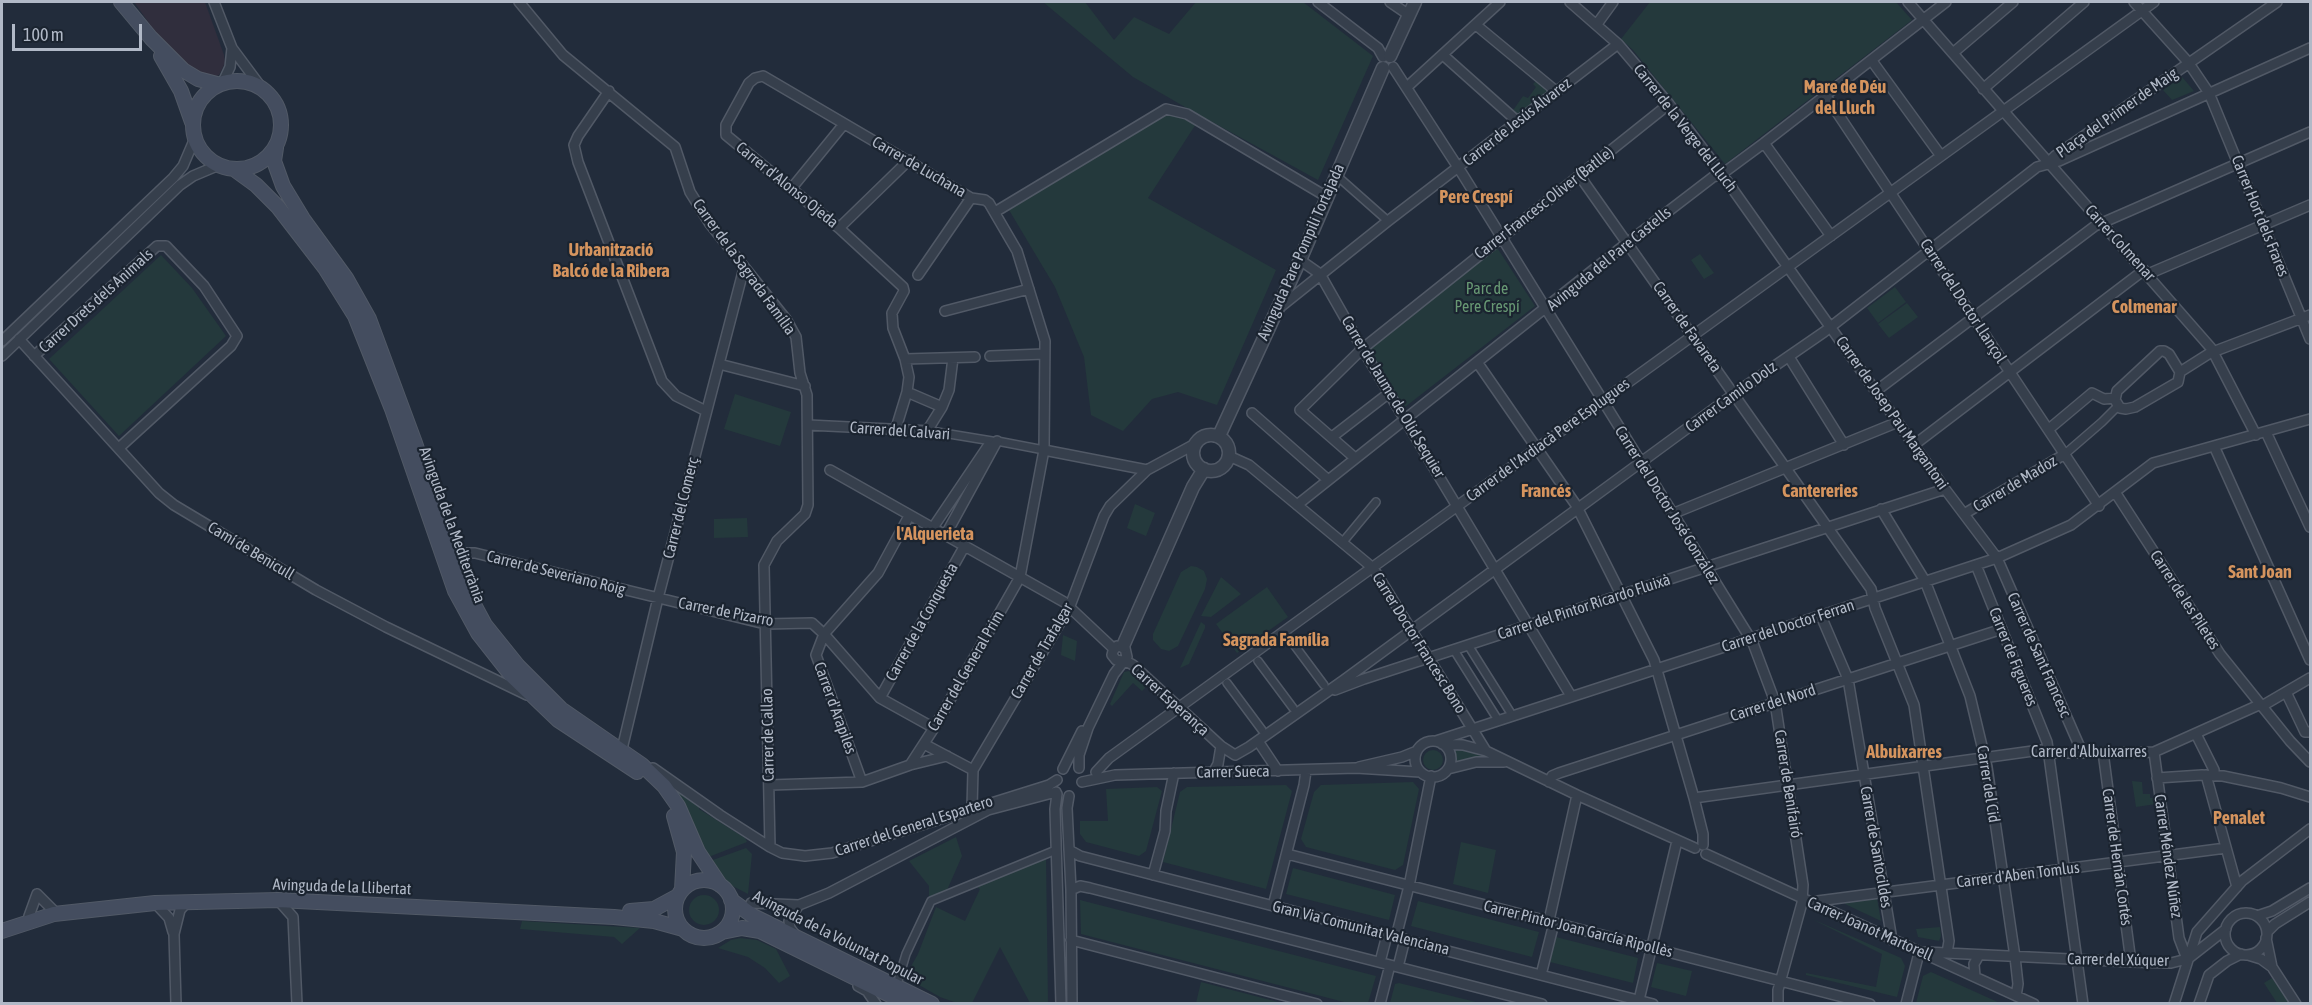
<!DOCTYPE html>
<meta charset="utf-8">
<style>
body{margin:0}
#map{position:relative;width:2312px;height:1005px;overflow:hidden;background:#222c3b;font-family:"Asap Condensed",sans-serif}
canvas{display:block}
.frame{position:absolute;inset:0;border:3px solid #b1b9c7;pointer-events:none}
.scale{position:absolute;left:12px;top:24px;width:130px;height:27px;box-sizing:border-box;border:3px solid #b1b9c7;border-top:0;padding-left:8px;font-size:18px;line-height:21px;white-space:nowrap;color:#b1b9c7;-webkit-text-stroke:4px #1b2430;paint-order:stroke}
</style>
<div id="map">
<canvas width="2312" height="1005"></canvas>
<div class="frame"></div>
<div class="scale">100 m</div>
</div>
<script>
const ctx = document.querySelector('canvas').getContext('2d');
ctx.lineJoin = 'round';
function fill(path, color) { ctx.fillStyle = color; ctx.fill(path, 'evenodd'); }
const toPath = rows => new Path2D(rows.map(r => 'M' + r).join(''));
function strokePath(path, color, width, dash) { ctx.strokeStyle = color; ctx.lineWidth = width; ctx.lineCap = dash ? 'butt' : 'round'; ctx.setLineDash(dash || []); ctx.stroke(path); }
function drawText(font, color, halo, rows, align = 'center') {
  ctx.font = font + ' "Asap Condensed",sans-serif'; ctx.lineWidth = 4.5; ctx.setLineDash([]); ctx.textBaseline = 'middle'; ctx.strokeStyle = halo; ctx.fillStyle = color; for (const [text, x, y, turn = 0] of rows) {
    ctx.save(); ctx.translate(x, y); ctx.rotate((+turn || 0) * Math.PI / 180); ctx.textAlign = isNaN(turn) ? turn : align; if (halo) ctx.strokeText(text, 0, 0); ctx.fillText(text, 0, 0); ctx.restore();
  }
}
const medical = toPath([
 [134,2,205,2,224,55,225,63,219,75,214,77,203,76,184,63,161,40]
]);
const green = toPath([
 [1043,2,1085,2,1114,40,1134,17,1169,34,1196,2,1303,2,1373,56,1318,180,1185,107,1133,77],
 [1650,2,1896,2,1912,20,1725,164,1633,50,1621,39],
 [2182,77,2194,91,2172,100,2163,90],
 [1536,81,1548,92,1517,115,1509,111,1514,109,1523,96,1528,98,1536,87,1533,84],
 [1171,114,1196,124,1148,198,1276,270,1217,405,1178,392,1152,399,1123,431,1091,415,1084,357,1055,287,1009,210,1154,119],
 [1496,246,1535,306,1405,407,1367,349],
 [1700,254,1714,273,1704,279,1691,260],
 [161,255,192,288,226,336,119,436,49,359],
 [1895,287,1906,302,1878,323,1867,308],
 [1907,303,1918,317,1889,338,1878,324],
 [735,394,791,412,780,446,724,429],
 [1135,504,1155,513,1146,536,1127,528],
 [747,518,748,537,714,538,714,519],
 [1191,566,1197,567,1204,571,1207,579,1205,589,1178,646,1169,651,1161,649,1153,640,1153,634,1181,572],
 [1221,577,1241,594,1211,617,1201,616],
 [1267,587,1288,617,1237,653,1216,624],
 [1201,622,1205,625,1205,628,1189,664,1180,668],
 [1063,635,1077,641,1075,661,1061,655],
 [1129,671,1146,687,1142,691,1133,683,1112,706,1110,704,1124,672],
 [1453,748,1484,754,1484,756,1455,763],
 '1423 760a10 10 0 1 1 20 0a10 10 0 1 1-20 0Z',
 [2132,781,2142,782,2143,794,2150,794,2150,798,2155,798,2156,804,2136,807],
 [1413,782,1419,789,1403,865,1395,870,1306,847,1301,839,1314,792,1321,785],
 [667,783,699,804,699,809,745,838,747,842,706,858],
 [1286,785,1292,791,1266,889,1163,862,1180,792,1187,787],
 [1157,787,1162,791,1146,851,1139,856,1086,842,1080,834,1080,821,1108,821,1106,789],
 [956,837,962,856,944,897,938,900,929,896,929,886,909,861],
 [1461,842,1496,850,1488,893,1453,884],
 [746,848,752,854,748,894,725,882,710,861],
 [1046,857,1048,1003,1030,1003,1000,947,972,1003,957,1003,940,997,905,977,918,954,936,907,965,921,980,889,975,885],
 [1293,868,1395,895,1389,920,1286,894],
 '689 910a15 15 0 1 1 30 0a15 15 0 1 1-30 0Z',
 [1877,898,1881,921,1845,904,1845,902],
 [1080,900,1376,976,1368,1003,1348,1003,1081,934],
 [1418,901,1539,932,1532,957,1411,926],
 [1812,919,1901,958,1905,966,1897,997,1806,975,1806,973,1876,987,1882,954],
 [522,921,640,928,622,944,614,937,520,929],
 [1940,927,1941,936,1939,941,1918,937,1916,929],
 [1556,937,1638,958,1633,983,1550,962],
 [740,938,757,940,776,949,790,976,779,983,765,968,748,957,718,948,731,940],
 [1657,963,1692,971,1686,996,1651,987],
 [1931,972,2000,1003,1916,1003,1923,976],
 [2272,978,2289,1003,2277,1003,2264,983],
 [1201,982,1282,1003,1196,1003],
 [1399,983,1480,1003,1390,1003,1395,984]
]);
const pedestrian = toPath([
 [1336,175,1388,221],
 [931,431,992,441],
 [997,441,1044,450],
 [2065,454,2102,422,2118,406],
 [1342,543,1376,502],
 [1289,638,1324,685],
 [1468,645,1512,715],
 [1454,650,1498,720],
 [1258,661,1293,708],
 [1227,683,1262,730],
 [898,981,906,954,931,901,1056,850]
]);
const minor = toPath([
 [214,2,232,48,261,87],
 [519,2,563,55,675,147,690,192,710,224,786,319,796,337,800,373,807,395,808,505,805,514,777,541,764,565,770,847],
 [1318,2,1378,48,1383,57],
 [1390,2,1409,15],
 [1570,2,1618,44,1669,104,1722,174,1945,489,1997,558,2082,752],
 [1908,2,2211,348,2256,435],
 [2134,2,2188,62,2209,93,2310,339],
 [1597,24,1613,2],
 [1476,25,1557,92],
 [1953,53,2013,2],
 [1443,55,1517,121],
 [1872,61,1941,156],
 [1393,67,1463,175,1750,638],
 [223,82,230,67,232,48],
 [1407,87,1500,2],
 [1983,89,2084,2],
 [609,91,578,136,574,145,578,162,662,381,676,396,706,411],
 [1826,96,2099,506],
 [1764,143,1831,236],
 [2049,162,2055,156,2277,2],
 [1579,175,1871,589,1875,608,1914,705,1949,941,1947,953],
 [791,189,844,124],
 [995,212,1166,109,1187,114,1327,197],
 [839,228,909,160],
 [1300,260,1320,274,1366,355,1571,696],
 [2148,274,2310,205],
 [918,275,971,198],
 [1279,308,1388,221,1618,44],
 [945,311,1029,289],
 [19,339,159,493,174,505,316,590,386,627,527,695],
 [2,341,173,178,183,166,195,138],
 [2160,351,2164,351,2169,354,2180,372,2178,382,2135,407,2126,409,2120,408,2115,400,2117,391,2160,351],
 [2,356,180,185,193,176,219,165],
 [34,356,157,246,166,246,204,286,237,336,231,346,120,447],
 [990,356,1044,354],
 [1789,357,1844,445],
 [905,359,975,357],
 [1477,362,1576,505,1654,660,1694,798,1703,834,1703,845],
 [719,364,805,386],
 [2180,372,2210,353,2310,315],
 [1876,391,2095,226,2310,132],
 [907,392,942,407],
 [1252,413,1327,479],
 [808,425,931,431],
 [896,428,907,392,909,377,905,359,893,328,892,313,904,291,903,287,839,228,726,135,726,125,749,83,755,78,763,76,971,198,985,200,989,203,1017,251,1045,341,1044,450,1020,577,934,728,910,765],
 [2049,429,2092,393,2104,399,2115,398],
 [927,431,942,407,949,390,953,358],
 [2266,432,2310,527],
 [1332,437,1389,393],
 [1914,445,2144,270],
 [2214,446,2310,660],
 [1044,450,1147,470],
 [1229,456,1249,465,1373,568,1486,751],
 [1355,458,1300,410,1362,349,1669,104],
 [830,470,1064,602,1114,649],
 [2115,492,2220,654,2290,741,2310,762],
 [1297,505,1627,243,1713,177,1722,174,1764,143,1946,2],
 [1881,509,1925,581,1970,696,1987,767,2015,957,2018,984,2016,996],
 [1672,514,1898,422],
 [1964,514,2065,454],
 [932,529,988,446],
 [945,536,997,441],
 [454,558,462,553,475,553,765,624,812,623,824,634,880,698,934,728],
 [1976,565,2047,742,2083,1004],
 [1821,616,1848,679,1892,940],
 [1751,638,1775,702,1803,885,1802,903,1778,990,1778,1004],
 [1124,660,1133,665,1221,746,1235,755,1249,747,1344,680,1734,394,1824,332,2037,167,2059,161,2310,48],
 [1335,690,1364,679,1945,489],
 [2286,692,2305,732,2310,732],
 [880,698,964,547],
 [2262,706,2310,678],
 [2196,734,2214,770,2214,776],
 [1258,741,1278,771],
 [1436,741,1997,558,2071,525,2153,463,2310,419],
 '1415 759a18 18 0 1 1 36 0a18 18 0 1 1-36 0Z',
 [924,744,973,770],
 [1442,744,1463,745,1486,751,1577,795,1695,848],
 [622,749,658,598,744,268],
 [2103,752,2131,962],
 [2154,752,2179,938,2187,959],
 [1359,767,1402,757,1417,751],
 [653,768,720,815,770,847,782,853,805,856,832,853,1049,785,1057,780],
 [1079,768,1079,755,1088,728,1114,674,1127,657,1125,648,1117,646,1113,651,1112,655,1116,660,1122,661],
 [1063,769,1082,731],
 [1448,769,1476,762,1504,762],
 [1096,772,1109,758,2154,2],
 [1213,773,1218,764,1221,746],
 [2206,775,2237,887],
 [2157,778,2202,775,2223,776,2281,788,2310,797],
 [862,782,816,655,824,634,878,573,909,516],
 [1082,782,1115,775,1356,768,1420,772],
 [1549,782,1552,776,1559,773,2002,629],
 [770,785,862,782,910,765,947,756],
 [1057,794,1055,809,1061,1004],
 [1069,796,1067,808,1071,890,1072,1004],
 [1694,798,2040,750,2056,753,2154,752,2261,704],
 [972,808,973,770,1070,606,1104,516,1110,506,1147,470,1195,444],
 [1069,850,1080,856,1653,1004],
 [1287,854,1870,1004],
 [1706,854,2034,1004],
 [1153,875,1165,831,1166,811,1174,773],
 [1071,890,1080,886,1090,888,1542,1004],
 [37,894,53,910],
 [278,900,293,917,297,1004],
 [1810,902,2226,848],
 [155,903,169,918,173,932],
 [751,903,799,905,829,893,988,810,1056,792],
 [1273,906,1304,785,1306,771],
 '2225 934a21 21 0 1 1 42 0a21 21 0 1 1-42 0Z',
 [29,916,37,894],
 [2257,916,2272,911,2310,888],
 [2267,932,2275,924,2310,902],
 [796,936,790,928,789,921,792,914,799,905],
 [1396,937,1409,886,1431,776],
 [1071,940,1317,1004],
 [1926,952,2131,962,2171,963,2187,959],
 [2248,955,2261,959,2272,967,2266,938],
 [2189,958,2226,929],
 [1380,962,1387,935],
 [1398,967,1405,939],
 [2272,967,2296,1004],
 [1541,975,1553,927,1549,921,1550,916,1577,795],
 [1975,976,1974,964,1979,955],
 [858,986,867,991,876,1004],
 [1639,1000,1677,841],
 [176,1004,174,934,180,910,187,902],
 [1380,1004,1390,965],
 [1906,1004,1918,957,1922,952],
 [2174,1004,2197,932,2242,881,2310,829],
 [2199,1004,2209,975,2227,961,2241,954]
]);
const tertiary = toPath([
 [1390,56,1415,2],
 '1193 453a18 18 0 1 1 36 0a18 18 0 1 1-36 0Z',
 [1219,436,1300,260,1383,68],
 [1123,646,1193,487,1204,469]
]);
const secondary = toPath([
 [121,2,151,38,183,70,198,79,217,84],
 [161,56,181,91,192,122],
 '193 125a44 44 0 1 1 88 0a44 44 0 1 1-88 0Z',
 [276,148,274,161,283,186,303,219,346,278,369,319,415,443,464,586,485,625,518,666,561,709,642,765,664,786,678,806,698,852,720,885],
 [234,169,256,185,278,207,325,268,355,316,392,409,455,591,478,633,511,675,558,720,637,772],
 [674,816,684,852,682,890],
 '675 909a29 29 0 1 1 58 0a29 29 0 1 1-58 0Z',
 [731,900,753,916,932,1004],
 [630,911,654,909,678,896],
 [2,931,54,914,155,903,278,900,614,917,654,921,683,929],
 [722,932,742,928,760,931,908,1004]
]);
const streetNames = [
 ["Plaça del Primer de Maig",2117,113,-35],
 ["Carrer de Jesús Álvarez",1517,122,-38],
 ["Carrer de la Verge del Lluch",1685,128,52],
 ["Carrer de Luchana",919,167,30],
 ["Carrer d'Alonso Ojeda",787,185,39],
 ["Carrer Francesc Oliver (Batlle)",1544,203,-38],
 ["Carrer Hort dels Frares",2260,216,68],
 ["Carrer Colmenar",2120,243,48],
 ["Avinguda Pare Pompili Tortajada",1301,252,-66],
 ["Avinguda del Pare Castells",1609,259,-39],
 ["Carrer de la Sagrada Família",744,267,54],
 ["Carrer Drets dels Animals",96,301,-42],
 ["Carrer del Doctor Llançol",1963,301,57],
 ["Carrer de Favareta",1687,327,55],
 ["Carrer de Jaume de Olid Sequier",1393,397,59],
 ["Carrer Camilo Dolz",1731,397,-36],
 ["Carrer de Josep Pau Margantoni",1892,413,55],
 ["Carrer del Calvari",900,431,4],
 ["Carrer de l'Ardiacà Pere Esplugues",1548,440,-36],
 ["Carrer de Madoz",2015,484,-31],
 ["Carrer del Doctor José González",1667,505,58],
 ["Carrer del Comerç",681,508,-76],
 ["Avinguda de la Mediterrània",452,525,70],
 ["Camí de Benicull",251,551,31],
 ["Carrer de Severiano Roig",556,573,14],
 ["Carrer de les Piletes",2185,600,57],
 ["Carrer del Pintor Ricardo Fluixà",1584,607,-18],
 ["Carrer de Pizarro",726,612,11],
 ["Carrer de la Conquesta",922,622,-61],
 ["Carrer del Doctor Ferran",1788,626,-18],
 ["Carrer Doctor Francesc Bono",1419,643,58],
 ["Carrer de Trafalgar",1042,651,-60],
 ["Carrer de Sant Francesc",2039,655,66],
 ["Carrer de Figueres",2013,657,68],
 ["Carrer del General Prim",966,671,-60],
 ["Carrer Esperança",1170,700,42],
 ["Carrer del Nord",1773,703,-18],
 ["Carrer d'Arapiles",835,708,70],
 ["Carrer de Callao",768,735,-91],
 ["Carrer d'Albuixarres",2089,752],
 ["Carrer Sueca",1233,772,-1],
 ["Carrer de Benifairó",1788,784,81],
 ["Carrer del Cid",1988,784,81],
 ["Carrer del General Espartero",914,826,-18],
 ["Carrer de Santocildes",1876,847,80],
 ["Carrer Méndez Núñez",2168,856,82],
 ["Carrer de Hernán Cortés",2117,857,82],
 ["Carrer d'Aben Tomlus",2018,875,-7],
 ["Avinguda de la Llibertat",342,887,2],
 ["Gran Via Comunitat Valenciana",1361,928,14],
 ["Carrer Pintor Joan García Ripollès",1578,929,14],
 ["Carrer Joanot Martorell",1870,929,24],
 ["Avinguda de la Voluntat Popular",838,938,27],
 ["Carrer del Xúquer",2118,960,1]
];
const parkNames = [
 ["Parc de",1487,289],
 ["Pere Crespí",1487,307]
];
const neighbourhoodNames = [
 ["Mare de Déu",1845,87],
 ["del Lluch",1845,108],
 ["Pere Crespí",1476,197],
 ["Urbanització",611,250],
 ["Balcó de la Ribera",611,271],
 ["Colmenar",2144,307],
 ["Francés",1546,491],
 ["Cantereries",1820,491],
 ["l'Alquerieta",935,534],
 ["Sant Joan",2260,572],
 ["Sagrada Família",1276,640],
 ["Albuixarres",1904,752],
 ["Penalet",2239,818]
];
fill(medical, '#302e3d');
fill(green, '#24393c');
strokePath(pedestrian, '#515966', 10);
strokePath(minor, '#515966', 12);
strokePath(tertiary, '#515966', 15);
strokePath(secondary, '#515966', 16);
strokePath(pedestrian, '#363f4c', 7);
strokePath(minor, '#363f4c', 9);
strokePath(tertiary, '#363f4c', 12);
strokePath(secondary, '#444d5f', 14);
drawText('16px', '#b1b9c7', '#1b2430', streetNames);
drawText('16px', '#689974', '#1b2430', parkNames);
drawText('bold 18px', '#d5945e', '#1b2430', neighbourhoodNames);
</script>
